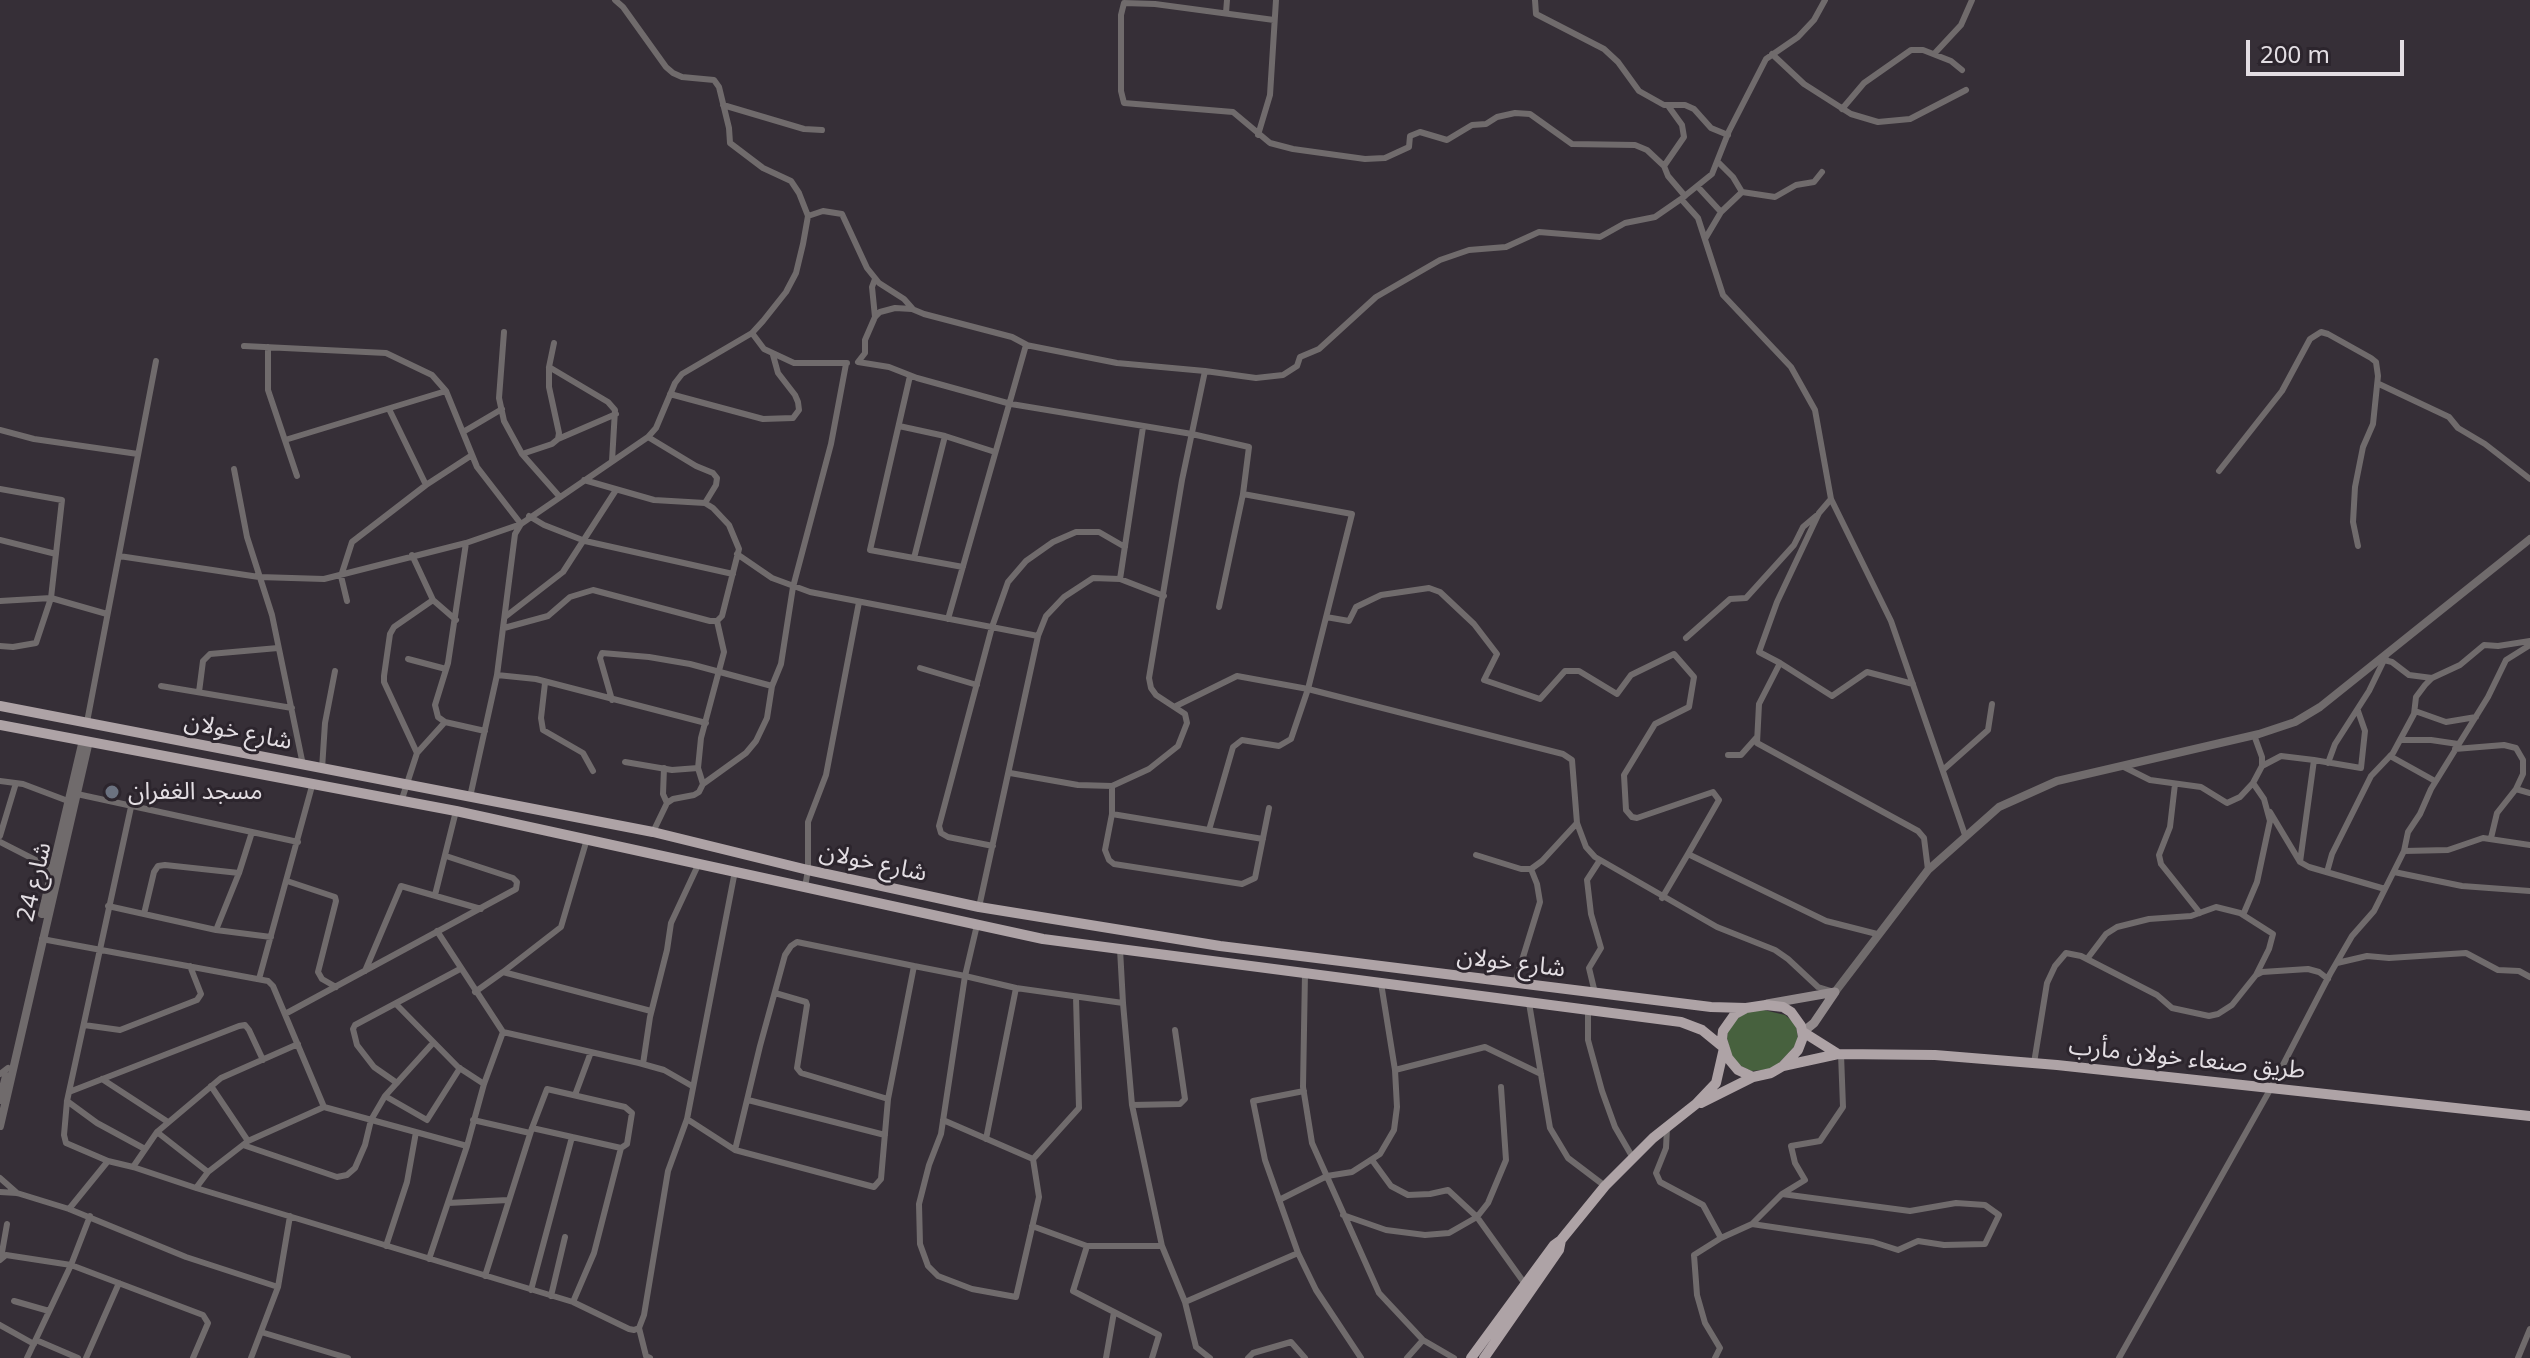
<!DOCTYPE html>
<meta charset="utf-8">
<style>
body{margin:0}
#map{position:relative;width:2530px;height:1358px;overflow:hidden;background:#362f37;font-family:"Noto Sans",sans-serif}
canvas{display:block}
.scale{position:absolute;left:2246px;top:40px;width:158px;height:36px;box-sizing:border-box;border:4px solid #e3dee3;border-top:0;padding-left:10px;font-size:24px;line-height:28px;white-space:nowrap;color:#e3dee3;-webkit-text-stroke:6px #2c252d;paint-order:stroke}
</style>
<div id="map">
<canvas width="2530" height="1358"></canvas>
<div class="scale">200 m</div>
</div>
<script>
const ctx = document.querySelector('canvas').getContext('2d');
ctx.lineJoin = 'round';
function fill(path, color) { ctx.fillStyle = color; ctx.fill(path, 'evenodd'); }
const toPath = rows => new Path2D(rows.map(r => 'M' + r).join(''));
function strokePath(path, color, width, dash) { ctx.strokeStyle = color; ctx.lineWidth = width; ctx.lineCap = dash ? 'butt' : 'round'; ctx.setLineDash(dash || []); ctx.stroke(path); }
function drawText(font, color, halo, rows, align = 'center') {
  ctx.font = font + ' "Noto Sans","Noto Sans Arabic",sans-serif'; ctx.lineWidth = 6; ctx.setLineDash([]); ctx.textBaseline = 'middle'; ctx.strokeStyle = halo; ctx.fillStyle = color; for (const [text, x, y, turn = 0] of rows) {
    ctx.save(); ctx.translate(x, y); ctx.rotate((+turn || 0) * Math.PI / 180); ctx.textAlign = isNaN(turn) ? turn : align; if (halo) ctx.strokeText(text, 0, 0); ctx.fillText(text, 0, 0); ctx.restore();
  }
}
const green = toPath([
 [1764,1010,1785,1015,1791,1020,1796,1026,1798,1039,1794,1047,1779,1063,1771,1069,1751,1071,1737,1064,1732,1057,1727,1038,1728,1032,1735,1020,1749,1011]
]);
const minor = toPath([
 [1535,0,1536,14,1604,49,1618,62,1639,91,1664,105,1685,105,1694,109,1711,128,1728,135],
 [1825,0,1814,20,1798,37,1766,59,1729,131,1712,174,1681,199,1698,218,1723,295,1791,367,1815,410,1831,499,1891,621,1965,835],
 [1226,13,1227,0],
 [1274,20,1155,4,1124,3,1121,15,1121,91,1124,103,1233,112,1270,143,1293,149,1365,159,1385,158,1409,147,1410,136,1420,132,1447,140,1472,125,1486,124,1497,117,1515,113,1530,114,1572,144,1635,145,1647,150,1664,166,1668,176,1685,196],
 [1772,54,1804,84,1851,114,1878,122,1910,119,1966,90],
 [1934,54,1961,25,1972,0],
 [723,105,804,129,822,130],
 [1842,109,1864,83,1911,50,1923,50,1951,61,1962,70],
 [1258,135,1270,95,1276,0],
 [1718,162,1733,177,1742,192,1775,197,1796,185,1814,182,1822,172],
 [1664,166,1684,137,1682,125,1669,107],
 [1698,187,1721,212],
 [808,216,823,211,842,214,867,268,879,283,904,299,912,308],
 [1705,239,1721,212,1742,192],
 [875,317,872,287,875,279],
 [504,332,499,398,504,421,522,454,559,496],
 [752,333,764,349,794,363,847,363],
 [1027,345,1012,337,924,314,912,309,895,308,880,312,875,317,865,340,865,353,858,362,889,367,917,378,1011,404,1192,434,1249,447,1243,494],
 [244,346,386,353,432,375,446,391,477,467,521,524],
 [268,347,268,390,297,476],
 [549,367,608,402,615,410,612,461],
 [1205,371,1256,378,1283,375,1297,366,1300,357,1319,349,1376,297,1440,260,1469,250,1506,247,1539,232,1600,237,1625,223,1655,217,1681,199],
 [910,376,870,550,963,567],
 [2379,384,2449,417,2458,428,2485,444,2530,479],
 [670,394,763,419,793,418,799,410,798,402,795,395,778,373,773,355],
 [389,409,426,485],
 [899,426,945,436],
 [0,430,34,439,138,454],
 [463,432,502,409],
 [648,437,696,466,713,473,717,478,716,485,705,503],
 [558,439,616,414],
 [285,440,446,391],
 [522,454,552,444,558,439,559,433,549,387,549,367,554,343],
 [234,469,247,537,272,615,303,765],
 [2219,471,2282,391,2310,339,2321,332,2328,334,2371,358,2376,362,2378,376,2373,424,2363,447,2355,487,2353,522,2358,546],
 [0,489,62,500,51,598,0,601],
 [529,516,544,525,585,541,733,574],
 [0,540,56,554],
 [466,543,448,663,435,705,438,717,445,722,485,731],
 [737,554,772,578,810,592,1038,636],
 [412,555,433,600,456,620],
 [119,556,259,577,324,579,466,543,521,524],
 [914,558,945,436,995,452],
 [1120,579,1143,427],
 [347,601,341,576,352,542,426,485,472,455],
 [505,617,563,572,616,490],
 [1326,617,1349,621,1356,607,1381,595,1429,588,1440,592,1474,624,1497,654,1484,680,1540,699,1565,671,1579,671,1617,694,1631,675,1674,654,1694,677,1689,707,1655,724,1624,775,1626,810,1632,817,1637,818,1713,792,1719,800,1688,854],
 [948,619,1026,345,1117,363,1205,371,1182,480,1149,678,1151,688,1156,695,1185,714,1187,723,1178,746,1149,769,1112,786,1078,785,1010,773],
 [504,628,548,616,570,597,593,590,710,621,717,621,722,616,739,549,729,525,713,508,705,503,654,500,584,480],
 [1686,638,1730,599,1746,598,1794,545,1803,527,1816,516],
 [0,646,13,647,36,643,51,598,107,614],
 [408,659,446,669],
 [2384,660,2392,662,2409,675,2432,678],
 [1780,663,1759,652,1777,602,1819,513,1831,499],
 [920,668,977,685],
 [497,675,536,679,706,723],
 [545,683,541,718,543,730,583,753,593,771],
 [1913,684,1867,672,1832,696,1780,663,1759,704,1757,743,1918,831,1924,838,1928,870],
 [161,686,292,708],
 [199,692,203,661,210,654,278,648],
 [612,700,600,658,602,653,649,657,690,664,772,686],
 [1176,706,1237,676,1308,689,1563,754,1572,760,1577,823,1586,847,1595,857,1717,927,1775,950,1788,959,1818,987,1831,991],
 [2415,711,2446,722,2476,717],
 [87,722,156,361],
 [2400,740,2431,740,2458,744],
 [2455,749,2504,745,2516,748,2523,760,2523,774,2516,789,2497,813,2491,838],
 [417,753,384,682,384,676,390,634,394,627,433,600],
 [1728,755,1741,755,1757,737],
 [2390,756,2435,781],
 [2314,760,2361,768,2365,731,2358,711],
 [625,762,672,770,698,768],
 [2328,763,2335,744,2369,691,2387,654],
 [2122,766,2150,780,2201,787,2227,803,2240,797,2253,783],
 [2262,766,2281,756,2314,760,2300,862],
 [664,768,663,794,667,803],
 [322,769,325,723,335,671],
 [1944,769,1988,730,1992,704],
 [0,781,23,784,68,801],
 [703,784,746,753,756,741,767,718,772,686,781,664,793,587,831,444,846,364],
 [2175,784,2170,827,2159,855,2161,864,2200,913],
 [1112,786,1112,814,1105,850,1109,860,1114,864,1242,884,1255,878,1269,808],
 [2516,789,2530,793],
 [77,794,298,842],
 [470,797,497,675,515,534,521,524,648,437,656,428,675,383,682,374,752,333,763,321,786,292,796,273,803,244,808,216,799,193,791,181,763,168,730,143,729,128,719,87,714,80,682,77,673,73,666,67,623,7,615,0],
 [401,802,417,753,445,722],
 [131,807,67,1101,64,1135,66,1143,108,1161,133,1167,196,1188,208,1172,248,1141,324,1107,467,1146],
 [2270,812,2300,862,2309,867,2385,889],
 [1112,814,1263,839],
 [1209,830,1233,747,1242,740,1279,746,1291,739,1308,689,1352,514,1243,494,1219,607],
 [653,832,667,803,673,799,694,795,699,792,703,784,698,768,701,738,724,652,717,621],
 [0,836,16,783],
 [0,842,55,870],
 [993,846,948,837,941,833,939,826,992,627,1008,582,1026,561,1053,542,1076,532,1099,532,1125,547],
 [2404,851,2408,832,2420,814,2431,789,2488,697,2506,660,2530,645],
 [1476,855,1521,869,1531,869,1542,861,1577,823],
 [2327,872,2332,854,2371,776,2393,753,2414,714,2416,697,2425,685,2432,678,2460,665,2484,645,2498,646,2530,641],
 [2394,872,2462,886,2530,891],
 [287,881,335,897,336,901,318,972,322,979,336,987],
 [805,887,808,870,808,822,826,775,859,602],
 [435,895,456,811],
 [1662,898,1688,854,1826,921,1877,934],
 [108,906,216,930,271,937],
 [979,907,1038,636,1046,616,1064,597,1093,578,1120,579,1164,596],
 [144,914,154,872,158,866,165,865,239,873],
 [2243,915,2257,882,2270,821,2264,799,2253,783,2262,766,2262,757,2254,735],
 [216,930,239,873,252,832],
 [437,931,503,1032,639,1063,664,1070,692,1086],
 [42,939,268,981,273,986,324,1107],
 [2087,959,2106,934,2117,927,2149,919,2191,916,2216,907,2240,913,2273,934,2269,949,2256,975],
 [2337,963,2367,956,2389,958,2466,953,2498,970,2519,971,2530,977],
 [365,971,401,886,481,909],
 [503,972,561,927,587,839],
 [1305,973,1303,1087,1312,1143,1379,1293,1423,1340,1454,1358],
 [259,979,312,786],
 [1381,983,1395,1070,1485,1047,1541,1074],
 [1515,983,1540,902,1537,884,1531,869],
 [1016,988,1123,1003,1120,949],
 [475,992,503,972,651,1011],
 [775,993,806,1002,807,1005,797,1068,801,1073,888,1099,914,966,965,976,977,925],
 [1595,993,1589,968,1601,948,1591,914,1587,880,1600,860],
 [1529,1003,1550,1128,1568,1158,1605,1186],
 [396,1004,458,1067,484,1084],
 [1588,1011,1588,1040,1602,1091,1615,1127,1633,1158],
 [285,1014,516,889,517,882,513,878,446,856],
 [84,1025,120,1030,197,1000,201,994,190,966],
 [2034,1063,2047,983,2055,966,2066,953,2081,956,2157,995,2172,1008,2209,1016,2218,1014,2232,1005,2256,975,2262,972,2308,969,2319,972,2328,979],
 [643,1064,650,1017,667,950,671,923,699,863],
 [0,1074,8,1068],
 [102,1079,168,1122],
 [397,1083,374,1067,357,1045,353,1029,355,1025,460,969],
 [211,1086,248,1141],
 [1304,1091,1253,1101,1265,1160,1298,1253,1316,1290,1361,1358],
 [69,1092,239,1026,245,1025,249,1030,263,1060],
 [575,1095,591,1052],
 [385,1096,427,1120,460,1068],
 [748,1100,885,1135],
 [67,1101,97,1123,145,1149],
 [1132,1105,1180,1104,1185,1099,1175,1030],
 [687,1119,735,1150,760,1046,785,955,791,946,797,942,914,966],
 [473,1120,530,1133],
 [943,1120,1033,1159,1039,1197,1016,1297,972,1289,938,1276,928,1266,920,1244,919,1204,929,1165,941,1134,965,976,1016,988,986,1139],
 [1667,1128,1666,1148,1656,1173,1660,1182,1703,1205,1721,1238,1694,1255,1697,1295,1705,1323,1720,1348,1715,1358],
 [157,1132,208,1172],
 [243,1145,337,1177,347,1175,355,1168,365,1145,371,1120,385,1096,433,1043],
 [735,1150,874,1187,881,1179,888,1099],
 [1033,1159,1079,1108,1076,997],
 [1372,1160,1391,1186,1408,1195,1430,1194,1448,1190,1477,1217,1525,1284],
 [133,1167,157,1132,221,1078,298,1044],
 [0,1178,17,1193],
 [196,1188,573,1302,629,1329,634,1330,639,1328,644,1315,668,1171,687,1119,735,871],
 [0,1192,17,1193,69,1209,186,1257,278,1287],
 [1782,1194,1805,1180,1795,1163,1791,1146,1820,1141,1843,1107,1841,1054],
 [1279,1200,1327,1176,1352,1172,1380,1154,1394,1130,1397,1107,1395,1070],
 [448,1203,508,1200],
 [69,1209,108,1161],
 [1343,1215,1386,1230,1425,1235,1449,1233,1477,1217,1488,1203,1506,1160,1501,1087],
 [1032,1226,1087,1246,1162,1246,1132,1105,1123,1003],
 [1721,1238,1752,1224,1873,1242,1898,1250,1918,1241,1944,1245,1985,1244,1999,1215,1985,1205,1956,1203,1910,1211,1782,1194,1752,1224],
 [386,1246,407,1182,416,1132],
 [1087,1246,1073,1291,1159,1335,1152,1358],
 [1162,1246,1185,1302,1196,1347,1210,1358],
 [1,1258,7,1224],
 [429,1259,467,1146,484,1084,503,1032],
 [0,1260,6,1255,71,1265,203,1315,208,1323,193,1358],
 [485,1276,532,1128,547,1089,625,1107,632,1113,627,1144,621,1148,532,1128],
 [531,1290,572,1137],
 [551,1296,565,1237],
 [14,1301,49,1311],
 [573,1302,594,1253,621,1148],
 [1185,1302,1298,1253],
 [0,1325,34,1344],
 [639,1328,646,1356,650,1358],
 [261,1332,348,1358],
 [36,1340,78,1358],
 [27,1358,71,1265,90,1216],
 [86,1358,119,1283],
 [251,1358,278,1287,290,1216],
 [1106,1358,1114,1312],
 [1248,1358,1253,1353,1291,1342,1305,1358],
 [1407,1358,1423,1340],
 [2119,1358,2271,1088,2330,974,2352,936,2374,911,2404,851,2448,850,2483,838,2530,845],
 [2518,1358,2530,1329]
]);
const tertiary = toPath([
 [42,914,83,740],
 [1835,992,1928,870,1999,807,2057,781,2259,734,2295,722,2320,707,2530,539],
 [0,1100,6,1076],
 [0,1126,89,741]
]);
const secondary = toPath([
 [1767,1004,1835,992],
 [1803,1032,1814,1023,1835,992]
]);
const primary = toPath([
 [0,706,653,832,808,870,979,907,1220,946,1711,1007,1746,1008],
 [0,725,456,811,1043,939,1681,1022,1702,1030,1724,1048],
 [1766,1005,1783,1007,1791,1012,1801,1026,1803,1037,1798,1050,1783,1066,1771,1073,1753,1077,1738,1070,1728,1058,1722,1039,1723,1031,1735,1014,1746,1008,1766,1005],
 [1803,1032,1838,1054],
 [1783,1066,1838,1054,1935,1055,2057,1065,2530,1116],
 [1701,1103,1753,1077],
 [1471,1358,1554,1245,1561,1240,1605,1186,1653,1138,1696,1104,1716,1083,1724,1048],
 [1484,1358,1559,1250,1561,1240]
]);
const markers = [
 [112,792,8,"#6b7280"]
];
const streetNames = [
 ["شارع خولان",238,732,11],
 ["شارع خولان",873,863,12],
 ["شارع 24",35,882,-77],
 ["شارع خولان",1511,963,7],
 ["طريق صنعاء خولان مأرب",2187,1059,6]
];
const poiNames = [
 ["مسجد الغفران",128,792]
];
fill(green, '#47613e');
strokePath(minor, '#706b6c', 6);
strokePath(tertiary, '#706b6c', 8);
strokePath(secondary, '#938b8d', 9);
strokePath(primary, '#aea3a6', 10);
for (const [x, y, r, color] of markers) { const dot = new Path2D(); dot.arc(x, y, r, 0, 2 * Math.PI); ctx.fillStyle = color; ctx.fill(dot); strokePath(dot, '#2c252d', 3); }
drawText('24px', '#e3dee3', '#2c252d', streetNames);
drawText('24px', '#e3dee3', '#2c252d', poiNames, 'left');
</script>
